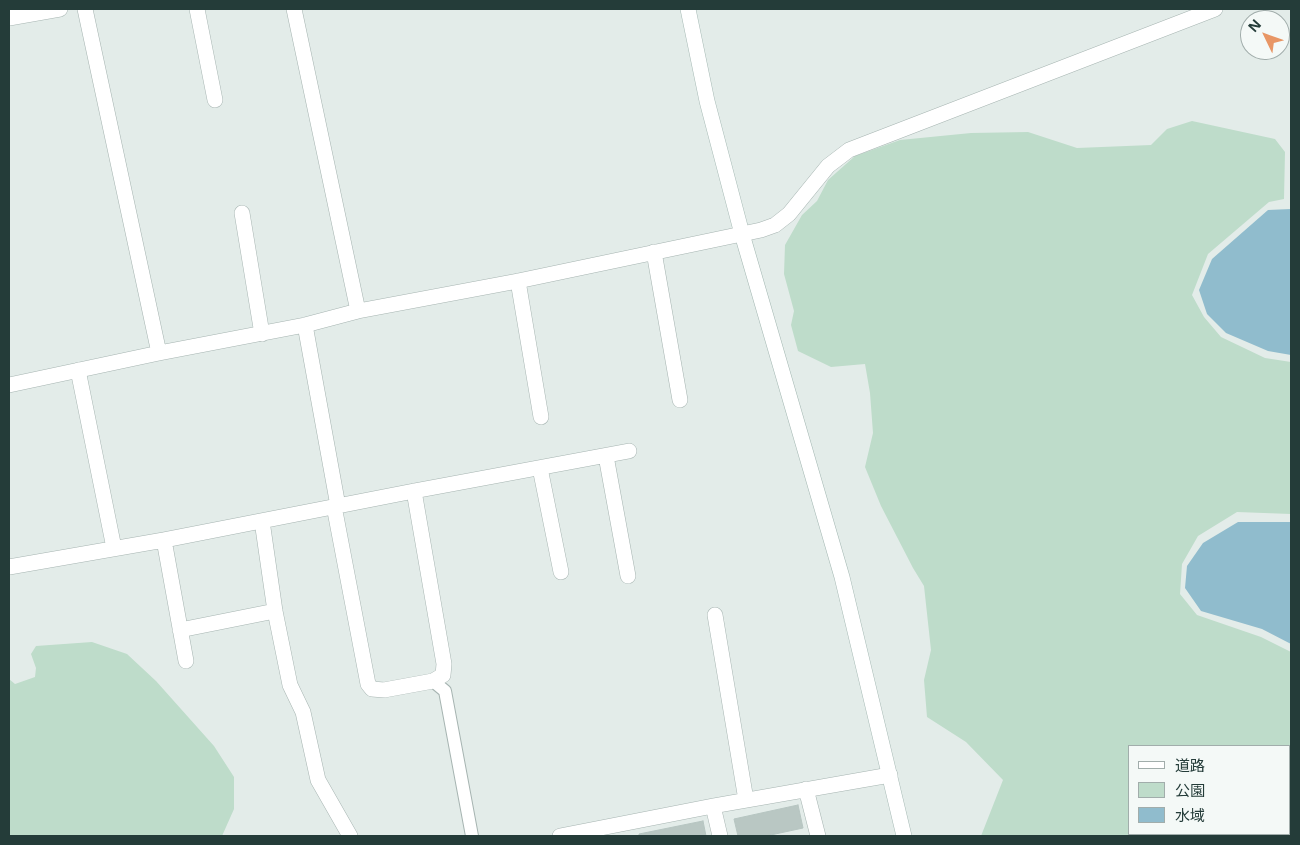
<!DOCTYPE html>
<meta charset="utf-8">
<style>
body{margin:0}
#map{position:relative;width:1300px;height:845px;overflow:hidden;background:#e3ece9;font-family:"Noto Sans","Noto Sans JP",sans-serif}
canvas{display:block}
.frame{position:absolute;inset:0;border:10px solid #243c39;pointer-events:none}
.legend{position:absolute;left:1128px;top:745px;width:162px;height:90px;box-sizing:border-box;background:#f4f9f7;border:1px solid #a1adab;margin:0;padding:6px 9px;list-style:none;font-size:15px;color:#243c39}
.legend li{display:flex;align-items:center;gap:10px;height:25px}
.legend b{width:25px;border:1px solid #a1adab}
.north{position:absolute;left:1240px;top:10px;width:50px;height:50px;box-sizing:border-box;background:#f4f9f7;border:1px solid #a1adab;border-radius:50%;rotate:312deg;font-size:14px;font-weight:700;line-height:20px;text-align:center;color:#243c39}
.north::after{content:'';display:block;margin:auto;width:18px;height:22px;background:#e89665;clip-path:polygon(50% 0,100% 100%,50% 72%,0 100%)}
</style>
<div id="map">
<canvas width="1300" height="845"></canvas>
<div class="frame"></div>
<ul class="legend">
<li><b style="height:6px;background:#fff"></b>道路</li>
<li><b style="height:14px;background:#bedcca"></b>公園</li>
<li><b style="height:14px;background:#90bccd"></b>水域</li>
</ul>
<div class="north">N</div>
</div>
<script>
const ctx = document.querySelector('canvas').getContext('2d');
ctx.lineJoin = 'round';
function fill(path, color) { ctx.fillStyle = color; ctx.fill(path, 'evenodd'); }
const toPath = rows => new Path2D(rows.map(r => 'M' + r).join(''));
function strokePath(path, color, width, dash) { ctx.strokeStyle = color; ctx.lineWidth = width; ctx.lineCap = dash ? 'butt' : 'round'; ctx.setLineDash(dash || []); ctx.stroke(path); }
const green = toPath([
 [1192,121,1275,139,1285,152,1284,199,1269,202,1208,254,1192,295,1204,317,1221,337,1265,358,1291,362,1291,514,1237,512,1198,536,1182,564,1180,594,1197,615,1261,637,1291,652,1291,836,981,836,1003,780,966,742,927,717,924,680,931,650,924,586,913,568,881,506,865,467,873,433,870,393,865,364,831,367,798,351,791,325,794,311,784,274,785,245,802,215,817,201,828,180,855,156,900,140,971,133,1028,132,1077,148,1151,145,1167,129],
 [1129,746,1289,746,1289,834,1129,834],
 [92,642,127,654,156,681,214,746,234,777,234,809,222,836,9,836,9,679,15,684,35,677,36,668,31,654,36,646]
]);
const water = toPath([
 [1291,209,1291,355,1268,351,1226,333,1207,314,1199,290,1212,259,1268,210],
 [1238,522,1291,522,1291,644,1262,629,1201,611,1185,588,1187,566,1203,543]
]);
const building = toPath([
 [798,805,803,828,766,836,738,836,734,819,798,805],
 [703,821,706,836,639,836,639,834,703,821]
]);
const lane = toPath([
 [433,681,445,691,472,836]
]);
const street = toPath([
 [85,9,159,353],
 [197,9,215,100],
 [294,9,358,311],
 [9,18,60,9],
 [242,213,262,334],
 [654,252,680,400],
 [518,281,541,417],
 [305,325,338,506],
 [78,370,114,548],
 [9,385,159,353,305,325,358,311,518,281,761,230,775,225,789,214,828,166,849,150,1215,9],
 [606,456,628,576],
 [540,468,561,572],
 [334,506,368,684,372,689,384,690,433,681,443,675,444,664,414,491],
 [262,521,275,611,290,685,303,712,318,780,350,836],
 [164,540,186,661],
 [9,567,164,540,414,491,629,451],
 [715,615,746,800],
 [180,630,275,611],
 [806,789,818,836],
 [713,806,720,836],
 [560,836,713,806,890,775]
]);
const secondary = toPath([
 [688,9,707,101,742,234,842,577,904,836]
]);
fill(green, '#bedcca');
fill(water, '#90bccd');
fill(building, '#b9c7c3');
strokePath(building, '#b6c5c1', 1);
strokePath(lane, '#a6b4b1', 14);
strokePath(street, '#a6b4b1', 16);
strokePath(secondary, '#a3b7b2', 16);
strokePath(lane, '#fff', 12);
strokePath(street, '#fff', 15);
strokePath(secondary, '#fff', 15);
</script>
